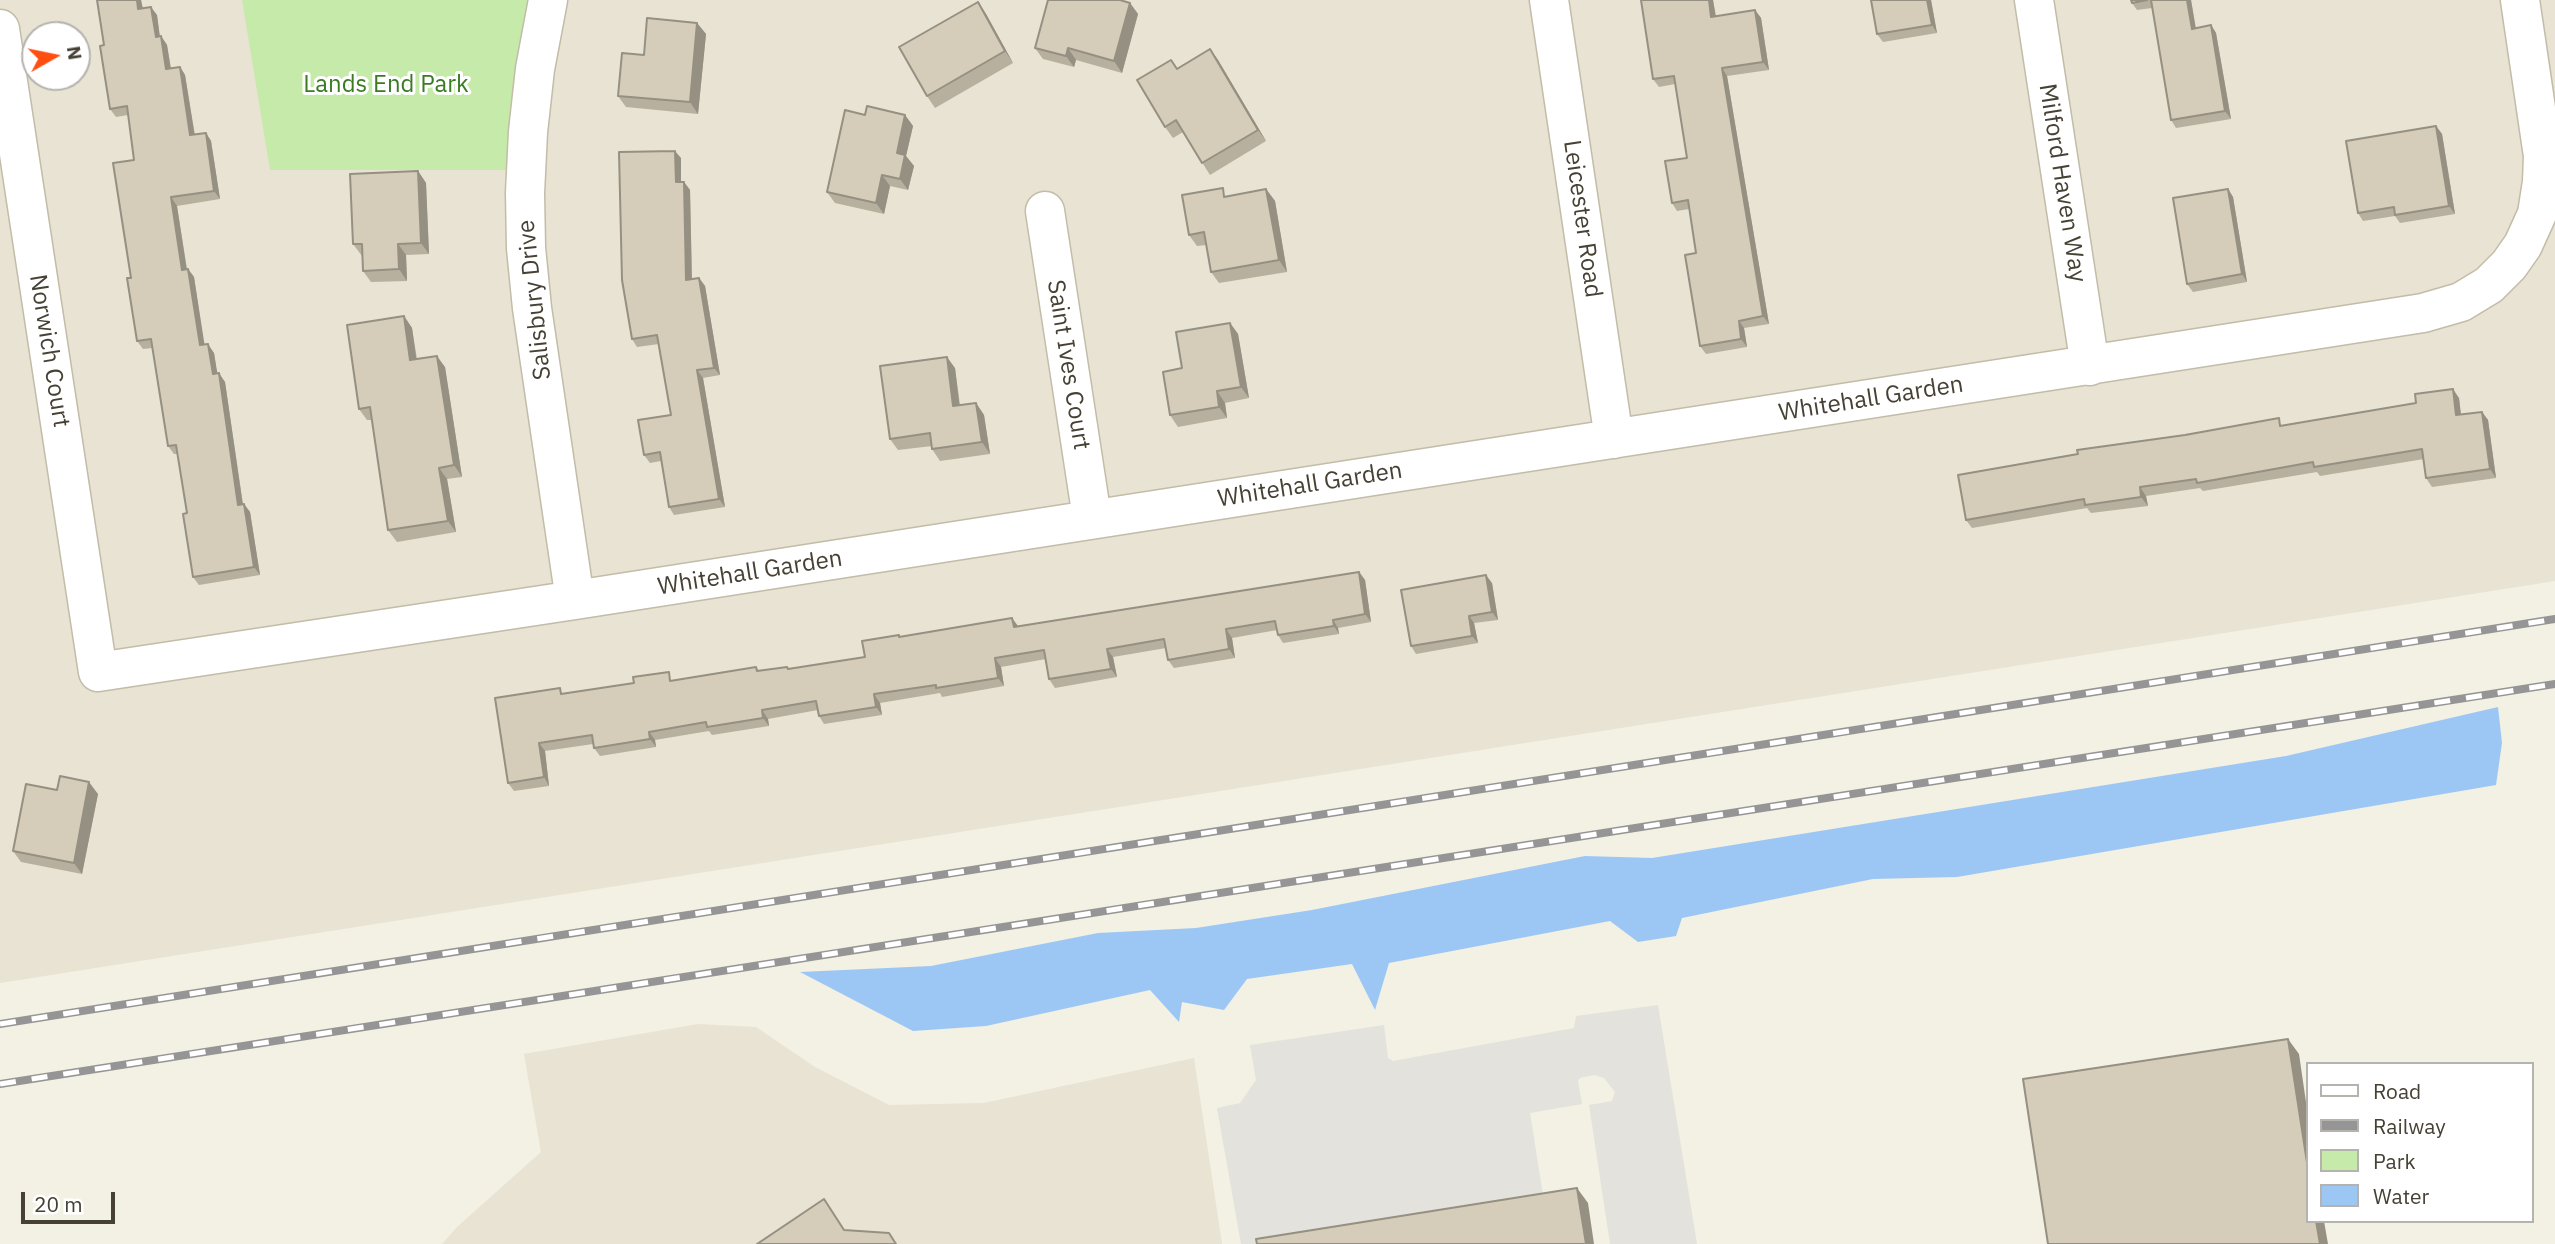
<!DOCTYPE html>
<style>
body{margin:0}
#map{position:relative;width:2555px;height:1244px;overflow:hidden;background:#f3f0e4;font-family:"IBM Plex Sans",sans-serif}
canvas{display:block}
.legend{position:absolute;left:2306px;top:1062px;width:228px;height:161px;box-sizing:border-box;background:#fff;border:2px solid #b5b3ae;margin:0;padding:9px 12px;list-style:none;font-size:21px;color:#464134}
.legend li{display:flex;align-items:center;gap:14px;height:35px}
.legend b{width:35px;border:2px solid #b5b3ae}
.north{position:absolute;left:21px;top:21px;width:70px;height:70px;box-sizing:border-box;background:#fff;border:2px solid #b5b3ae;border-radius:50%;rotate:81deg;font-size:19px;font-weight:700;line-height:28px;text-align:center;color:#464134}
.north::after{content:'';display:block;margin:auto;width:24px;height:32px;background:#ff4e10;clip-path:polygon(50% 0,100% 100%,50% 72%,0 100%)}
.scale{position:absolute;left:21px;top:1192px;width:94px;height:32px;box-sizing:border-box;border:4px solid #464134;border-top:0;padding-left:9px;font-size:21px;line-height:24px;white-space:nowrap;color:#464134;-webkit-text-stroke:5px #fff;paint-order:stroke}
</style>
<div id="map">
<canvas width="2555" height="1244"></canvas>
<ul class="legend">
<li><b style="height:9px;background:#fff"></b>Road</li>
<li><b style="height:9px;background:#959595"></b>Railway</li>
<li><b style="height:19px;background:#c6eaaa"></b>Park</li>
<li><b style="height:19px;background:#9cc7f4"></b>Water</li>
</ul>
<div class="north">N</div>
<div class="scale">20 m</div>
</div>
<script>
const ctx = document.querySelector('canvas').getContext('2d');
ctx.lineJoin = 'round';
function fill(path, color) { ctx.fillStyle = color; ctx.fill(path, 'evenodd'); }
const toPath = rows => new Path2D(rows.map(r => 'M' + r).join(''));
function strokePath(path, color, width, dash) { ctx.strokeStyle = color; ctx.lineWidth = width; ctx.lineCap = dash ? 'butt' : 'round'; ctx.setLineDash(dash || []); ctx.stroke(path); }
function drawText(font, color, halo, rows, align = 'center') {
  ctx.font = font + ' "IBM Plex Sans",sans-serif'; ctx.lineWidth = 6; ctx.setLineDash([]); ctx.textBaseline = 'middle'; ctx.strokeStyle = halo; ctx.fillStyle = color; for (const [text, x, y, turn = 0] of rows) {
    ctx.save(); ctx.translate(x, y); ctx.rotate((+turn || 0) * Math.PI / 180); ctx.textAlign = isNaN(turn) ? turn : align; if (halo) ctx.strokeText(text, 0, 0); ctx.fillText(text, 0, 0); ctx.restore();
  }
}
const residential = toPath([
 [0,0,2555,0,2555,581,0,983],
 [35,35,77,35,77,77,35,77],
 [698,1024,756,1027,815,1067,889,1105,984,1103,1194,1058,1222,1244,442,1244,457,1227,541,1152,524,1054]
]);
const green = toPath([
 [242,0,530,0,507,170,270,170]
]);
const parking = toPath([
 [1658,1005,1697,1244,1610,1244,1589,1105,1612,1101,1615,1092,1604,1078,1594,1075,1580,1078,1578,1081,1582,1104,1530,1113,1544,1201,1278,1244,1241,1244,1217,1108,1240,1103,1256,1080,1250,1045,1384,1025,1388,1058,1393,1061,1574,1028,1576,1016]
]);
const water = toPath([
 [2498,707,2502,743,2496,785,1957,877,1873,879,1682,918,1676,936,1638,942,1610,921,1389,963,1375,1010,1352,964,1247,979,1224,1010,1182,1002,1179,1022,1150,990,986,1026,913,1031,800,972,931,966,1098,933,1196,928,1312,910,1585,856,1652,858,2286,756]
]);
const minor = toPath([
 [548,0,535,69,528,132,525,193,526,248,532,308,575,600],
 [1549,0,1614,439],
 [2034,0,2090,366],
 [0,29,98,672,575,600,2423,313,2461,302,2489,285,2509,265,2523,245,2537,214,2542,182,2543,156,2520,0],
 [1045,211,1092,518]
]);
const rail = toPath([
 [0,1024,2555,619],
 [0,1084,2555,684]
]);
const wall = toPath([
 [97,0,141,0,143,8,157,15,160,37,161,36,167,45,171,68,180,67,185,75,195,135,206,133,211,141,220,199,177,206,187,269,188,269,194,277,204,345,214,353,217,374,225,382,243,504,244,504,250,512,260,575,199,585,193,577,187,513,178,454,174,454,168,446,152,348,143,349,137,341,131,278,134,160,128,115,116,117,110,109,104,45],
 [1641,0,1713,0,1716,16,1755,10,1761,18,1769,70,1727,76,1769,324,1744,328,1747,347,1706,354,1700,346,1696,253,1689,209,1677,211,1672,203,1687,158,1675,84,1659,87,1653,79],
 [1871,0,1931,0,1937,33,1883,42,1877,34],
 [2131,0,2191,0,2196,28,2211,25,2216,33,2231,119,2176,128,2171,120,2152,8,2137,10,2132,3],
 [978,2,986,14,1013,63,935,108,927,96],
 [1130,3,1138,14,1122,73,1076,60,1074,67,1043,59,1035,48],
 [697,23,706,34,698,114,626,107,618,96,644,55],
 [1210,49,1218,60,1266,141,1210,175,1183,132,1173,138,1165,127,1171,60,1177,68],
 [865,115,905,115,913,126,906,156,914,166,908,190,890,186,884,214,835,203,827,192],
 [2436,126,2442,134,2455,214,2400,223,2395,216,2363,221,2358,213],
 [681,158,681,182,684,182,690,190,692,279,699,278,705,286,720,375,703,378,725,507,674,515,669,507,661,461,650,463,644,455,671,415,659,344,637,347,632,339],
 [418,171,426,183,429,254,406,255,407,281,371,282,363,271,362,256,353,244],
 [1266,189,1275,201,1287,272,1219,283,1211,272,1206,245,1197,246,1189,235,1229,196],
 [2228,189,2233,197,2247,282,2193,292,2187,284],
 [404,316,412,328,417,359,445,367,462,477,447,479,456,532,397,542,388,530,372,420,367,420,359,409],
 [1230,323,1238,334,1249,398,1225,403,1227,418,1178,427,1170,415,1182,368],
 [955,368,960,405,976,403,984,415,990,454,940,461,932,449,932,446,898,450,890,439],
 [2459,398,2461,415,2482,412,2488,420,2496,478,2432,487,2426,478,2424,459,2320,476,2317,472,2203,491,2200,488,2146,496,2148,506,2091,513,2087,508,1972,528,1966,520,2284,425],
 [1359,572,1365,580,1371,622,1338,628,1339,634,1283,643,1278,635,1277,630,1232,638,1235,658,1174,668,1168,660,1166,648,1113,657,1117,677,1055,688,1049,679,1046,659,1001,667,1004,686,942,697,940,693,880,703,882,715,824,724,819,716,818,710,768,719,769,726,712,735,709,731,655,740,656,747,600,756,594,748,593,744,545,751,549,786,514,791,508,783,564,694,675,680,756,667,759,671,789,669,865,657,900,637,1018,627],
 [1492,583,1498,620,1474,623,1478,643,1416,654,1411,646],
 [57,790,98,794,82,874,21,862,13,851]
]);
const shadedWall = toPath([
 [137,0,141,0,144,17,138,9],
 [1709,0,1713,0,1717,25,1711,17],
 [1927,0,1931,0,1937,33,1932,25],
 [2187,0,2191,0,2197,37,2192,29],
 [978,2,986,14,1013,63,1005,51],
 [1130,3,1138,14,1122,73,1114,61],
 [151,7,157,15,161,46,156,37],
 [1755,10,1761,18,1769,70,1763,62],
 [697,23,706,34,698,114,690,102],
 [2211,25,2216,33,2231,119,2225,111],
 [161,36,167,45,172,77,166,69],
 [1068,48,1076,60,1074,67,1066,56],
 [1210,49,1218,60,1266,141,1258,130],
 [180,67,185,75,196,144,190,135],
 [1722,68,1727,76,1769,324,1763,316],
 [905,115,913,126,906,156,914,166,908,190,900,179,897,153],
 [2436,126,2442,134,2455,214,2449,206],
 [206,133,211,141,220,199,214,191],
 [675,151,681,158,681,190,676,182],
 [418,171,426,183,429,254,421,243],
 [882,175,890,186,884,214,876,203],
 [684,182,690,190,692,288,686,280],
 [1266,189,1275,201,1287,272,1279,260],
 [2228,189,2233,197,2247,282,2242,274],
 [171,197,177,206,188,278,182,270],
 [398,244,406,255,407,281,399,269],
 [188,269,194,277,206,354,200,345],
 [699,278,705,286,720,375,714,368],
 [404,316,412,328,418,371,410,360],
 [1739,321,1744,328,1747,347,1741,339],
 [1230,323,1238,334,1249,398,1241,387],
 [208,344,214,353,219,383,213,374],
 [437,356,445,367,462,477,454,465],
 [947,357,955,368,961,418,953,406],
 [697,370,703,378,725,507,719,499],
 [219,373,225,382,244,513,238,505],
 [2453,389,2459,398,2462,424,2456,415],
 [1217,391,1225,403,1227,418,1219,407],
 [976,403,984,415,990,454,982,442],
 [2482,412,2488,420,2496,478,2490,469],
 [439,468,447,479,456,532,448,521],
 [2140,487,2146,496,2148,506,2141,497],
 [244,504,250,512,260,575,254,567],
 [1359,572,1365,580,1371,622,1365,614],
 [1486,575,1492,583,1498,620,1492,612],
 [1469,616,1474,623,1478,643,1472,636],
 [1012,618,1018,626,1020,636,1014,627],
 [1333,620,1338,628,1339,634,1334,626],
 [1226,629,1232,638,1235,658,1229,649],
 [1107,649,1113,657,1117,677,1111,669],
 [995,658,1001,667,1004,686,998,678],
 [874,694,880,703,882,715,876,707],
 [762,710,768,719,769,726,763,718],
 [649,732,655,740,656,747,650,739],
 [539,743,545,751,549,786,544,777],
 [89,782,98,794,82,874,74,863],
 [2288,1039,2299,1054,2308,1116,2308,1169],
 [1577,1188,1588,1203,1594,1244,1586,1244],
 [2316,1221,2324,1221,2328,1244,2320,1244]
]);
const building = toPath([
 [97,0,137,0,138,9,151,7,156,37,161,36,166,69,180,67,190,135,206,133,214,191,171,197,182,270,188,269,200,345,208,344,213,374,219,373,238,505,244,504,254,567,193,577,183,514,187,513,176,445,168,446,151,339,137,341,127,278,131,278,113,163,134,160,127,106,110,109,100,46,104,45,97,0],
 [1048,0,1120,0,1130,3,1114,61,1068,48,1066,56,1035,48,1048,0],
 [1641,0,1709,0,1711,17,1755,10,1763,62,1722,68,1763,316,1739,321,1741,339,1700,346,1685,255,1696,253,1688,200,1672,203,1665,161,1687,158,1674,76,1653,79,1641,0],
 [1871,0,1927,0,1932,25,1877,34,1871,0],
 [2131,0,2147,0,2132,3,2131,0],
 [2151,0,2187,0,2192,29,2211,25,2225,111,2171,120,2151,0],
 [978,2,1005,51,927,96,899,47,978,2],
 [647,18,697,23,690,102,618,96,622,53,644,55,647,18],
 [1210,49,1258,130,1202,163,1176,120,1165,127,1137,80,1171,60,1177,69,1210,49],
 [867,106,905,115,897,153,905,155,900,179,882,175,876,203,827,192,845,110,865,115,867,106],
 [2436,126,2449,206,2395,215,2394,207,2358,213,2346,141,2436,126],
 [675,151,676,182,684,182,686,280,699,278,714,368,697,370,719,499,669,507,660,452,644,455,638,420,671,415,657,335,632,339,622,280,619,152,675,151],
 [418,171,421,243,398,244,399,269,363,271,362,244,353,244,350,174,418,171],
 [1223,188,1224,197,1266,189,1279,260,1211,272,1204,232,1189,235,1182,195,1223,188],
 [2228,189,2242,274,2187,284,2173,198,2228,189],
 [404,316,410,360,437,356,454,465,439,468,448,521,388,530,370,407,359,409,347,325,404,316],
 [1230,323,1241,387,1217,391,1219,407,1170,415,1163,372,1182,368,1176,332,1230,323],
 [947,357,953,406,976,403,982,442,932,449,930,433,890,439,880,366,947,357],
 [2453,389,2456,415,2482,412,2490,469,2426,478,2422,449,2314,467,2313,462,2197,483,2196,479,2140,487,2141,497,2085,505,2084,499,1966,520,1958,475,2078,454,2077,450,2185,435,2279,418,2280,426,2416,403,2415,394,2453,389],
 [1359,572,1365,614,1333,620,1334,626,1278,635,1275,621,1226,629,1229,649,1168,660,1164,639,1107,649,1111,669,1049,679,1044,650,995,658,998,678,936,688,936,685,874,694,876,707,819,716,816,701,762,710,763,718,707,727,706,722,649,732,650,739,594,748,592,735,539,743,544,777,508,783,495,698,560,688,561,694,634,683,633,677,669,672,670,681,756,667,757,671,787,667,788,669,865,657,862,641,899,635,899,637,1012,618,1014,627,1359,572],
 [1486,575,1492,612,1469,616,1472,636,1411,646,1401,590,1486,575],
 [60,776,89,782,74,863,13,851,26,784,57,790,60,776],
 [2288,1039,2308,1169,2308,1221,2316,1221,2320,1244,2048,1244,2023,1079,2288,1039],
 [1577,1188,1586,1244,1257,1244,1256,1239,1577,1188],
 [824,1199,844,1230,889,1233,896,1244,757,1244,824,1199]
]);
const parkNames = [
 ["Lands End Park",386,85]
];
const streetNames = [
 ["Milford Haven Way",2062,183,81],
 ["Leicester Road",1582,219,82],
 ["Salisbury Drive",535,300,-96],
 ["Norwich Court",49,351,81],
 ["Saint Ives Court",1068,365,81],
 ["Whitehall Garden",1871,399,-9],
 ["Whitehall Garden",1310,485,-9],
 ["Whitehall Garden",750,573,-9]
];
fill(residential, '#e8e3d2');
fill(green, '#c6eaaa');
fill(parking, '#e4e2dd');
fill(water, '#9cc7f4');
strokePath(minor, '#c2bca9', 41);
strokePath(minor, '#fff', 38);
strokePath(rail, '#959595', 8);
strokePath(rail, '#fff', 5, [16]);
fill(wall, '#b7b09f');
fill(shadedWall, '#959082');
fill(building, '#d5cdb9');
strokePath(building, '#959082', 2);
drawText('24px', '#3b7b24', '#fff', parkNames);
drawText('24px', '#464134', '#fff', streetNames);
</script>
